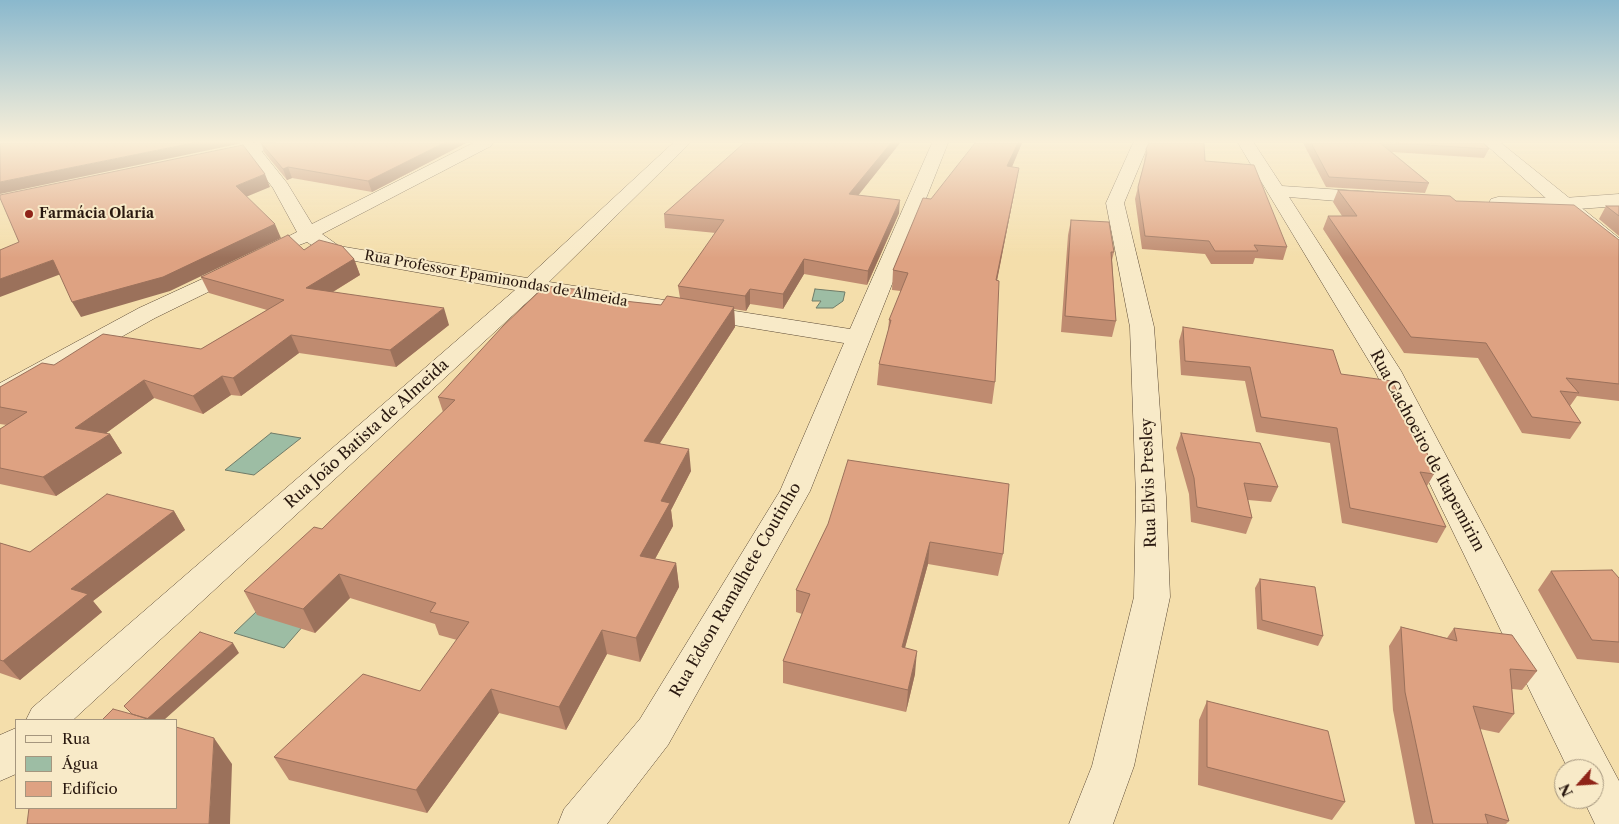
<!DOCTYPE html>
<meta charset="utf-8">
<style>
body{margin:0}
#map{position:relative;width:1619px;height:824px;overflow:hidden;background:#f4deab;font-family:"Libre Caslon Text",serif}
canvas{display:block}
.legend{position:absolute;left:15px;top:719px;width:162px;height:90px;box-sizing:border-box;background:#f8eac8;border:1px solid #a5967e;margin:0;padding:6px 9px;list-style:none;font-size:15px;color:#29180f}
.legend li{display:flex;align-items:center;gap:10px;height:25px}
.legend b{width:25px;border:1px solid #a5967e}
.north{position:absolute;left:1554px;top:759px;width:50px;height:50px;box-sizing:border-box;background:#f8eac8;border:1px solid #a5967e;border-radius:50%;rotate:244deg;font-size:14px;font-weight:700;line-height:20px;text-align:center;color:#29180f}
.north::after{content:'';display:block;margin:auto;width:18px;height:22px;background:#8f2418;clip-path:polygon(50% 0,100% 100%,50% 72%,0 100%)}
</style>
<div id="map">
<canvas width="1619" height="824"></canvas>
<ul class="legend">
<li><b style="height:6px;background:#f8eac8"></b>Rua</li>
<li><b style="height:14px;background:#9dbda4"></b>Água</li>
<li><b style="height:14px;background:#dea282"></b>Edifício</li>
</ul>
<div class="north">N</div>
</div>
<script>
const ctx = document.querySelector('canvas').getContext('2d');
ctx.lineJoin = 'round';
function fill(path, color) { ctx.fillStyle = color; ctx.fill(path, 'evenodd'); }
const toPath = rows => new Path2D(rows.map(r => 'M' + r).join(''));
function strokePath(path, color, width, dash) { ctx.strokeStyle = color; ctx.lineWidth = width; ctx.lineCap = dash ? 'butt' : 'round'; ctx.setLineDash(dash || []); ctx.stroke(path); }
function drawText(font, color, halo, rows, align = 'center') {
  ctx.font = font + ' "Libre Caslon Text",serif'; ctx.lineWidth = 4; ctx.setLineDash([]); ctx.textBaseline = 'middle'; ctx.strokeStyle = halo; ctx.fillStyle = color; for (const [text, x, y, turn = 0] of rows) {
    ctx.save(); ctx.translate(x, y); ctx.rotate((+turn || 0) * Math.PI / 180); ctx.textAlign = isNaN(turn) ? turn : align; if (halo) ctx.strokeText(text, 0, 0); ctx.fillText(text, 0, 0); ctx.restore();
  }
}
const water = toPath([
 [815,289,845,292,843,301,833,308,816,308,821,301,812,301,815,289],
 [271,433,301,438,254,475,225,470,271,433],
 [257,611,304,625,284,648,234,633,257,611]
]);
const minor = toPath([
 [239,143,255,143,287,183,312,224,473,143,493,143,491,146,322,234,339,246,527,278,673,143,690,143,549,282,850,329,932,143,948,143,810,491,668,745,607,824,558,824,564,809,640,719,780,491,844,343,537,293,73,720,26,720,32,708,515,290,333,257,326,255,307,242,294,247,287,245,284,241,287,237,297,232,273,188,239,143],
 [1133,143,1149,143,1124,203,1154,327,1166,497,1170,597,1134,766,1113,824,1069,824,1092,766,1134,597,1136,497,1130,327,1106,203,1133,143],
 [1238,143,1254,143,1282,186,1373,192,1380,194,1382,198,1380,202,1373,204,1289,197,1401,371,1619,781,1619,824,1595,824,1583,799,1594,799,1594,769,1568,769,1375,371,1238,143],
 [1619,194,1619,206,1564,210,1498,209,1491,207,1489,203,1491,199,1498,197,1564,198,1619,194],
 [237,263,245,264,248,269,245,274,155,318,9,400,0,402,0,383,139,308,237,263],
 [16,728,16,774,0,781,0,735,16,728]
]);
const tertiary = toPath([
 [254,143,276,143,274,146,258,153,209,163,203,162,200,158,203,154,254,143],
 [1484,143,1501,143,1619,238,1619,254,1612,252,1557,208,1484,143]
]);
const wall = toPath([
 [261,143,466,143,372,192,292,178,287,180,264,152],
 [744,143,900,143,858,195,899,213,867,285,804,274,783,309,750,304,746,311,734,309,735,327,660,443,691,471,671,510,673,526,655,559,676,563,679,587,640,662,607,654,566,730,499,713,427,813,289,780,274,757,420,691,457,640,439,635,435,624,350,598,315,633,257,615,244,591,322,529,443,412,438,397,584,297,661,305,680,298,678,286,716,233,665,228,664,214],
 [975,143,1022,143,1012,167,1016,184,997,281,995,382,992,404,877,385,879,364,888,331,889,320,901,291,892,290,893,270],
 [1303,143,1483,143,1489,149,1484,158,1392,152,1429,183,1425,193,1326,187],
 [1146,149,1205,161,1287,247,1283,260,1255,258,1253,264,1211,264,1205,254,1142,249,1135,199,1144,163,1144,161],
 [1338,190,1456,201,1619,240,1619,401,1577,396,1570,406,1581,423,1570,439,1522,433,1478,358,1404,353,1323,229,1328,216,1342,216,1333,202],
 [1606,206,1619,206,1619,236,1599,219],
 [1071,220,1114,252,1112,260,1116,321,1112,337,1061,332,1068,235],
 [304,250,354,259,360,275,333,292,449,325,396,367,299,353,241,396,231,395,203,414,154,398,105,434,110,434,122,453,56,496,0,484,0,429,7,425,0,424,0,387,54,365,201,349,267,310,209,293,201,277],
 [1183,327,1341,374,1434,474,1427,486,1446,527,1437,543,1342,523,1330,443,1256,432,1245,381,1181,375,1179,341],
 [1181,433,1278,487,1271,502,1248,500,1252,518,1246,534,1191,522,1189,494,1176,448],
 [174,511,185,530,93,601,102,612,20,680,0,673,0,543,30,552],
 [828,524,1003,554,998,576,928,564,905,648,915,674,906,712,783,683,783,661,802,614,796,612,796,590],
 [1551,571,1619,578,1619,663,1577,659,1538,590],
 [1260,579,1323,636,1318,646,1257,629,1255,588],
 [1401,627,1447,638,1454,628,1537,671,1522,690,1512,689,1514,714,1499,733,1480,729,1509,821,1506,824,1415,824,1393,710,1389,646],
 [1207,701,1345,802,1332,820,1198,785,1199,720]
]);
const shadedWall = toPath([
 [193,143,238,143,238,144,0,194,0,182],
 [444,143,466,143,372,192,368,181],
 [891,143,900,143,849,207,849,194],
 [1018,143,1022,143,1005,183,1007,166],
 [288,167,292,178,287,180,283,169],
 [1019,168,1016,184,993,300,996,280],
 [265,174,270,187,241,199,236,186],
 [900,200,899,213,867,285,868,271],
 [275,224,281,238,170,291,81,317,72,302],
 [354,259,360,275,313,304,306,288],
 [804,259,804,274,783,309,783,294],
 [53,260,61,274,0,297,0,279],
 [750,289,750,304,746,311,745,296],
 [583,290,587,310,578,296],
 [734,307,735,327,647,463,644,441],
 [444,308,449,325,396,367,390,350],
 [291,335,299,353,241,396,233,378],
 [222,376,231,395,203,414,193,396],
 [144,380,154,398,87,447,75,428],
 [110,434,122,453,56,496,43,477],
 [689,449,691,471,671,510,673,526,644,579,640,556,661,501],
 [174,511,185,530,93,601,102,612,20,680,3,661,71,589],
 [930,542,928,564,899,669,902,647],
 [676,563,679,587,640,662,636,638],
 [339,574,350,598,315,633,303,609],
 [602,630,607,654,566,730,559,707],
 [233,643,239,653,164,720,145,720],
 [917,651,915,674,906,712,908,690],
 [491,689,499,713,427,813,416,790],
 [214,738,232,764,230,824,209,824]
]);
const building = toPath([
 [0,143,193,143,0,182,0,143],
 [261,143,444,143,368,181,288,167,283,169,261,143],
 [744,143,891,143,849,194,900,200,868,271,804,259,783,294,750,289,745,296,678,286,724,220,664,214,744,143],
 [975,143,1018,143,1007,166,1019,168,996,280,999,281,995,382,879,364,891,320,889,320,908,273,893,270,923,198,931,199,975,143],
 [1149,143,1204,143,1205,161,1254,165,1287,247,1254,245,1258,251,1215,251,1209,241,1145,236,1138,187,1147,153,1146,149,1149,143],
 [1311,143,1380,143,1429,183,1329,177,1311,143],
 [1395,143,1483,143,1489,149,1395,143],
 [243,145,265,174,236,186,275,224,163,277,72,302,53,260,0,279,0,250,19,242,0,198,0,195,243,145],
 [1338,190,1450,196,1456,201,1574,205,1619,240,1619,384,1566,378,1579,393,1560,391,1581,423,1532,417,1486,343,1411,337,1328,216,1357,216,1338,190],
 [1606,206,1619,206,1619,216,1606,206],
 [1071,220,1109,222,1114,252,1111,252,1116,321,1065,316,1071,220],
 [288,235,304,250,319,240,342,246,354,259,306,288,444,308,390,350,291,335,233,378,222,376,193,396,144,380,75,428,110,434,43,477,0,468,0,429,27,412,0,407,0,387,42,363,54,365,103,334,201,349,284,300,201,277,288,235],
 [545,286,583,290,578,296,661,305,667,296,734,307,644,441,689,449,661,501,670,503,640,556,676,563,636,638,602,630,559,707,491,689,416,790,274,757,363,674,420,691,469,622,430,612,436,603,339,574,303,609,244,591,314,527,322,529,455,400,438,397,503,326,545,286],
 [1183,327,1333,350,1341,374,1392,381,1424,444,1434,474,1420,472,1446,527,1350,508,1337,428,1261,417,1250,367,1185,361,1183,327],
 [1181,433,1260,443,1278,487,1244,483,1252,518,1197,507,1194,478,1181,433],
 [848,460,1009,484,1003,554,930,542,902,647,917,651,908,690,783,661,810,594,796,590,828,524,848,460],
 [107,494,174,511,71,589,88,594,3,661,0,660,0,543,30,552,107,494],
 [1612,570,1619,578,1619,642,1592,640,1551,571,1612,570],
 [1260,579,1315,587,1323,636,1262,620,1260,579],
 [1401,627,1457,641,1454,628,1512,635,1537,671,1510,669,1514,714,1473,706,1509,821,1485,814,1488,824,1433,824,1405,692,1401,627],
 [200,632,233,643,147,719,132,714,124,706,200,632],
 [1207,701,1328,731,1345,802,1207,767,1207,701],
 [113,709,153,720,102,720,113,709],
 [176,727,214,738,209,824,27,824,29,808,176,808,176,727]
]);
const markers = [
 [29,214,5,"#8f2418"]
];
const farPoinames = [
 ["Farmácia Olaria",39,214]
];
const farStreetnames = [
 ["Rua Professor Epaminondas de Almeida",496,279,10]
];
const streetNames = [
 ["Rua João Batista de Almeida",367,434,-42],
 ["Rua Cachoeiro de Itapemirim",1427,451,62],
 ["Rua Elvis Presley",1149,483,-92],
 ["Rua Edson Ramalhete Coutinho",736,590,-60]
];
fill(water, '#9dbda4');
strokePath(water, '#6f7b68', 1);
strokePath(minor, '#5c4a36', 1);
strokePath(tertiary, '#5c4a36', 1);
fill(minor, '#f8eac8');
fill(tertiary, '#f8eac8');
fill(wall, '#bf8b70');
fill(shadedWall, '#9b715b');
fill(building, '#dea282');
strokePath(building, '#9b715b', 1);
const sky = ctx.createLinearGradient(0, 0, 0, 258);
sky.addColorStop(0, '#8ab8cd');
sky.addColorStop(0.55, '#faf0d9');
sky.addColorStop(1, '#faf0d900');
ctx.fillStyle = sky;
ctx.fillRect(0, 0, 1619, 258);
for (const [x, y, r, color] of markers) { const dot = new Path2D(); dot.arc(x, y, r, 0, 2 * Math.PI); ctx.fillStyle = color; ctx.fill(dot); strokePath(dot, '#f8eac8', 2); }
drawText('bold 14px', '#29180f', '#f8eac8', farPoinames, 'left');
drawText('14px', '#29180f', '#f8eac8', farStreetnames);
drawText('16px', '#29180f', '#f8eac8', streetNames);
</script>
